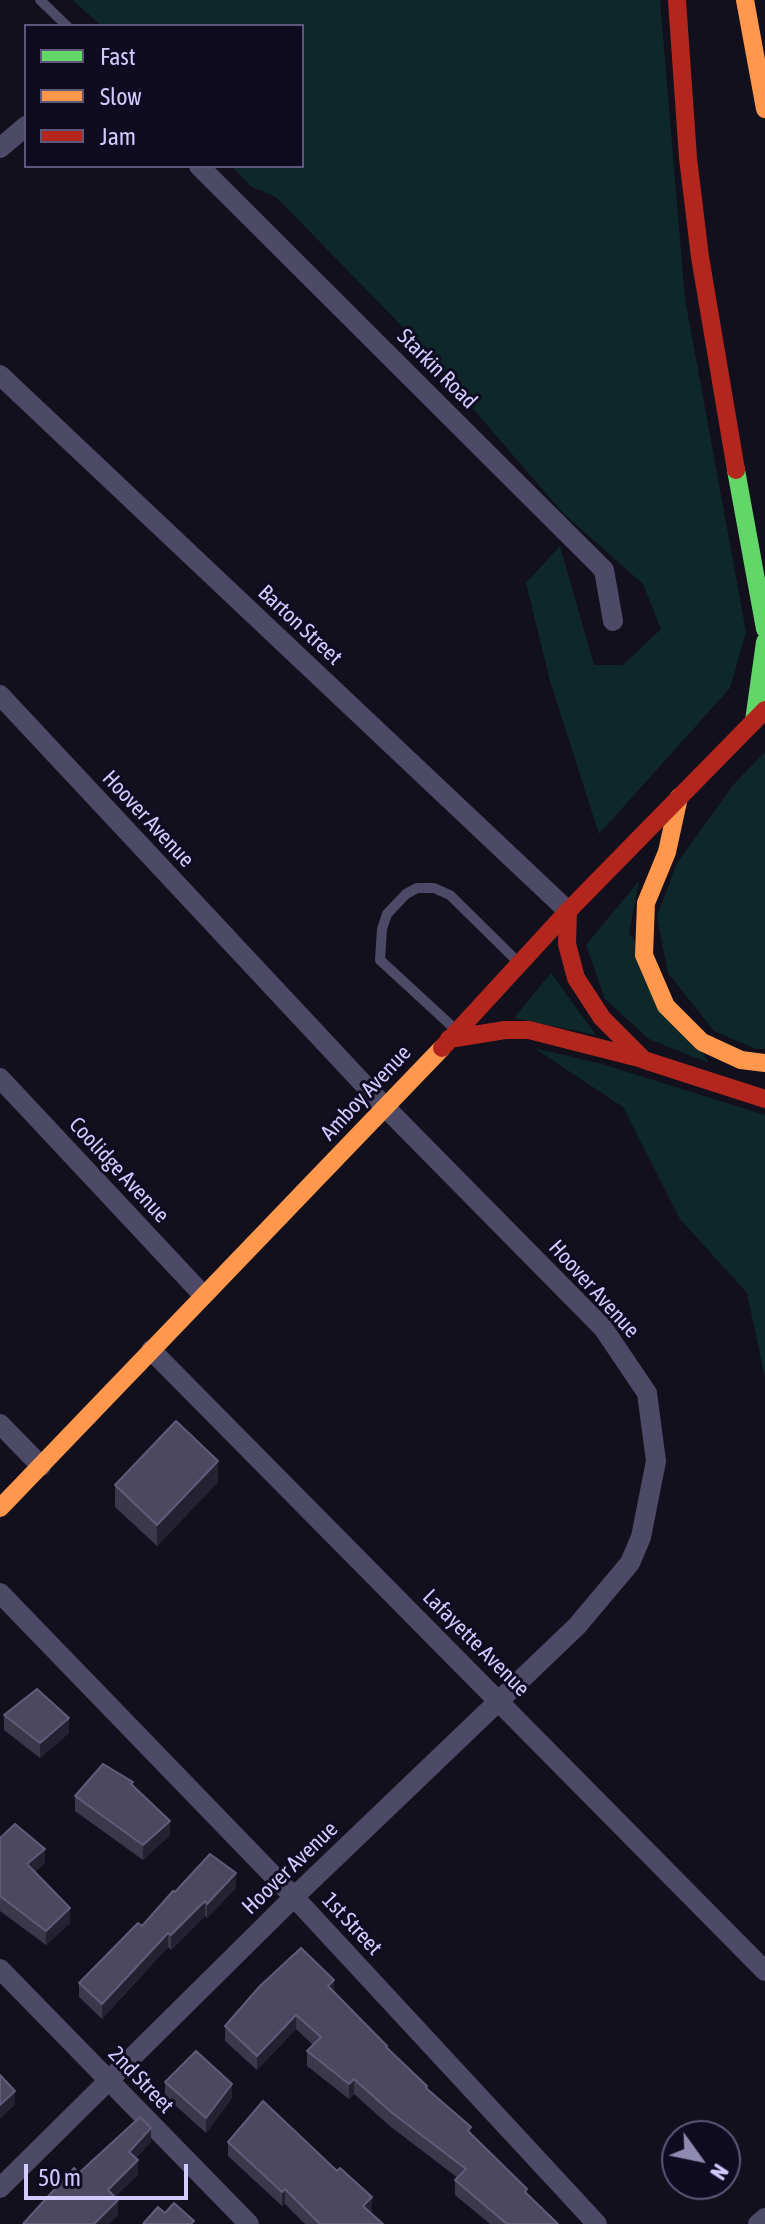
<!DOCTYPE html>
<style>
body{margin:0}
#map{position:relative;width:765px;height:2224px;overflow:hidden;background:#12101c;font-family:"Asap Condensed",sans-serif}
canvas{display:block}
.legend{position:absolute;left:24px;top:24px;width:280px;height:144px;box-sizing:border-box;background:#0f0b21;border:2px solid #5d587a;margin:0;padding:10px 14px;list-style:none;font-size:24px;color:#d1cbff}
.legend li{display:flex;align-items:center;gap:16px;height:40px}
.legend b{width:40px;border:2px solid #5d587a}
.north{position:absolute;left:661px;top:2120px;width:80px;height:80px;box-sizing:border-box;background:#0f0b21;border:2px solid #5d587a;border-radius:50%;rotate:123deg;font-size:22px;font-weight:700;line-height:32px;text-align:center;color:#d1cbff}
.north::after{content:'';display:block;margin:auto;width:28px;height:36px;background:#8e8ab0;clip-path:polygon(50% 0,100% 100%,50% 72%,0 100%)}
.scale{position:absolute;left:24px;top:2164px;width:164px;height:36px;box-sizing:border-box;border:4px solid #d1cbff;border-top:0;padding-left:10px;font-size:24px;line-height:28px;white-space:nowrap;color:#d1cbff;-webkit-text-stroke:6px #0f0b21;paint-order:stroke}
</style>
<div id="map">
<canvas width="765" height="2224"></canvas>
<ul class="legend">
<li><b style="height:10px;background:#63d668"></b>Fast</li>
<li><b style="height:10px;background:#ff974d"></b>Slow</li>
<li><b style="height:10px;background:#b3261e"></b>Jam</li>
</ul>
<div class="north">N</div>
<div class="scale">50 m</div>
</div>
<script>
const ctx = document.querySelector('canvas').getContext('2d');
ctx.lineJoin = 'round';
function fill(path, color) { ctx.fillStyle = color; ctx.fill(path, 'evenodd'); }
const toPath = rows => new Path2D(rows.map(r => 'M' + r).join(''));
function strokePath(path, color, width, dash) { ctx.strokeStyle = color; ctx.lineWidth = width; ctx.lineCap = dash ? 'butt' : 'round'; ctx.setLineDash(dash || []); ctx.stroke(path); }
function drawText(font, color, halo, rows, align = 'center') {
  ctx.font = font + ' "Asap Condensed",sans-serif'; ctx.lineWidth = 6; ctx.setLineDash([]); ctx.textBaseline = 'middle'; ctx.strokeStyle = halo; ctx.fillStyle = color; for (const [text, x, y, turn = 0] of rows) {
    ctx.save(); ctx.translate(x, y); ctx.rotate((+turn || 0) * Math.PI / 180); ctx.textAlign = isNaN(turn) ? turn : align; if (halo) ctx.strokeText(text, 0, 0); ctx.fillText(text, 0, 0); ctx.restore();
  }
}
const green = toPath([
 [72,0,660,0,685,299,746,632,730,688,599,834,550,681,526,583,560,546,594,665,623,665,661,629,643,584,564,514,396,320,276,197,250,186,232,166,302,166,302,26,102,26],
 [765,752,765,1049,756,1049,714,1031,668,973,657,916,677,863,734,784],
 [639,881,629,933,709,1063,649,1039,605,999,586,945],
 [551,973,596,1035,514,1018],
 [534,1048,602,1064,765,1115,765,1378,747,1293,680,1219,623,1107]
]);
const lane = toPath([
 [40,0,67,26],
 [456,1030,380,960,382,929,387,914,406,894,417,888,434,888,450,895,518,962]
]);
const street = toPath([
 [0,148,26,126],
 [199,166,604,570,613,621],
 [0,375,568,911],
 [0,695,386,1108,603,1328,647,1393,656,1461,641,1537,630,1563,577,1626,294,1897,0,2188],
 [0,1078,203,1295],
 [151,1350,765,1971],
 [0,1424,41,1466],
 [0,1593,294,1897,597,2224],
 [0,1969,249,2224],
 [758,2224,765,2218]
]);
const fast = toPath([
 [736,470,765,629],
 [754,721,765,642]
]);
const slow = toPath([
 [745,0,765,109],
 [679,797,667,852,646,903,644,955,666,1006,702,1042,741,1060,765,1063],
 [0,1508,442,1048]
]);
const jam = toPath([
 [677,0,688,158,700,257,736,470],
 [568,911,567,944,576,978,602,1018,644,1060,765,1099],
 [449,1039,505,1030,529,1030,643,1059],
 [442,1048,568,911,765,710]
]);
const wall = toPath([
 [218,1482,157,1546,115,1507,115,1485],
 [4,1715,69,1733,40,1758,4,1730],
 [133,1786,170,1835,143,1860,75,1811,75,1796],
 [0,1838,45,1863,35,1872,70,1923,46,1945,0,1911],
 [236,1888,207,1918,205,1916,171,1950,168,1947,102,2019,79,1997,79,1983,142,1926,175,1892],
 [334,1991,387,2049,471,2135,527,2195,558,2224,490,2224,455,2195,455,2180,458,2178,391,2127,354,2094,349,2099,307,2066,307,2051,313,2045,296,2029,257,2070,225,2041,225,2026],
 [165,2082,232,2098,206,2133,165,2096],
 [228,2142,372,2211,371,2213,383,2224,305,2224,285,2204,282,2206,228,2156]
]);
const shadedWall = toPath([
 [218,1461,218,1482,157,1546,157,1525],
 [69,1718,69,1733,40,1758,40,1743],
 [170,1821,170,1835,143,1860,143,1845],
 [45,1849,45,1863,27,1879,27,1864],
 [236,1873,236,1888,207,1918,207,1904],
 [205,1901,205,1916,171,1950,171,1935],
 [70,1908,70,1923,46,1945,46,1931],
 [168,1933,168,1947,102,2019,102,2004],
 [334,1980,334,1995,328,1986],
 [296,2015,296,2029,257,2070,257,2056],
 [354,2079,354,2094,349,2099,349,2084],
 [232,2084,232,2098,206,2133,206,2118],
 [15,2091,15,2105,0,2119,0,2105],
 [151,2128,151,2142,129,2166,129,2152],
 [138,2160,138,2175,108,2204,108,2190],
 [285,2189,285,2204,282,2206,282,2192],
 [372,2197,372,2211,363,2221,363,2206],
 [118,2200,118,2215,109,2224,94,2224]
]);
const building = toPath([
 [176,1421,218,1461,157,1525,115,1485,176,1421],
 [37,1689,69,1718,40,1743,4,1715,37,1689],
 [103,1764,133,1782,131,1784,170,1821,143,1845,75,1796,103,1764],
 [15,1824,45,1849,27,1864,70,1908,46,1931,0,1896,0,1838,15,1824],
 [210,1854,236,1873,207,1904,205,1901,171,1935,168,1933,102,2004,79,1983,138,1923,142,1926,173,1891,175,1892,210,1854],
 [301,1948,334,1980,328,1986,387,2046,386,2047,427,2086,426,2088,471,2127,468,2131,527,2189,525,2192,558,2224,507,2224,455,2180,466,2169,391,2112,354,2079,349,2084,307,2051,321,2037,296,2015,257,2056,225,2026,260,1986,301,1948],
 [196,2051,232,2084,206,2118,165,2082,196,2051],
 [0,2075,15,2091,0,2105,0,2075],
 [263,2101,337,2171,340,2168,372,2197,363,2206,383,2224,320,2224,285,2189,282,2192,228,2142,263,2101],
 [140,2117,151,2128,129,2152,138,2160,108,2190,118,2200,94,2224,23,2224,74,2168,79,2173,140,2117],
 [174,2203,194,2221,191,2224,143,2224,158,2207,165,2213,174,2203]
]);
const streetNames = [
 ["Starkin Road",437,369,45],
 ["Barton Street",300,625,43],
 ["Hoover Avenue",148,819,47],
 ["Amboy Avenue",366,1093,-47],
 ["Coolidge Avenue",119,1170,47],
 ["Hoover Avenue",594,1289,48],
 ["Lafayette Avenue",476,1643,45],
 ["Hoover Avenue",290,1868,-44],
 ["1st Street",352,1924,47],
 ["2nd Street",141,2080,46]
];
fill(green, '#0e2829');
strokePath(lane, '#4c4a66', 10);
strokePath(street, '#4c4a66', 20);
strokePath(fast, '#63d668', 18);
strokePath(slow, '#ff974d', 18);
strokePath(jam, '#b3261e', 18);
fill(wall, '#3b384c');
fill(shadedWall, '#242131');
fill(building, '#4b4860');
strokePath(building, '#605c79', 2);
drawText('22px', '#d1cbff', '#0f0b21', streetNames);
</script>
